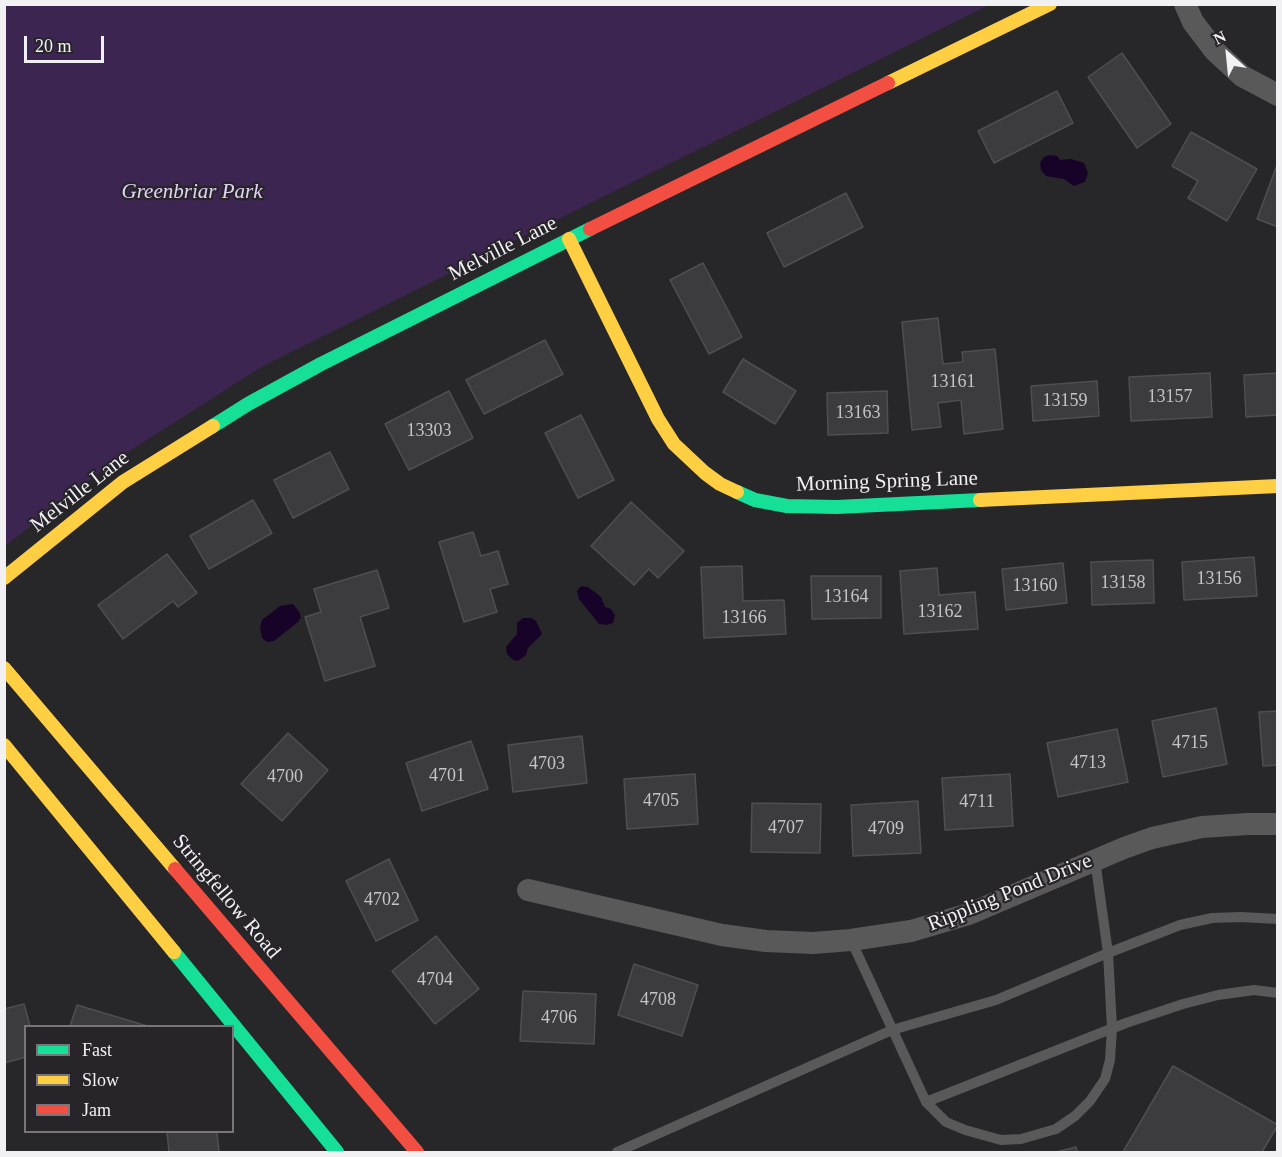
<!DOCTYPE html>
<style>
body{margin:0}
#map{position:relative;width:1282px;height:1157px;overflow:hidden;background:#272629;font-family:"Times New Roman",serif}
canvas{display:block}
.frame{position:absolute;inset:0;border:6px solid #f1f0f3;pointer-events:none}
.legend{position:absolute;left:24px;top:1025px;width:210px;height:108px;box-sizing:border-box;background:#27252a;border:2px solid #78767a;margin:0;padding:8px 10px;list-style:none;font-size:18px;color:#f1f0f3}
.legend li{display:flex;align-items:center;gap:12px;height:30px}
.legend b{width:30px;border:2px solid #78767a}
.north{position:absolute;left:1198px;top:24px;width:60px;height:60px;-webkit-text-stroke:4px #27252a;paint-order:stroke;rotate:333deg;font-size:16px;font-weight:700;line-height:24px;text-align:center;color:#f1f0f3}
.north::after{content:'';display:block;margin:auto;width:21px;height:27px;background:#f1f0f3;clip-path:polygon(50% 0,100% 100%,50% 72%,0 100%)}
.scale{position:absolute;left:24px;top:36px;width:80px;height:27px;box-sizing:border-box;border:3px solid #f1f0f3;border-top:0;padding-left:8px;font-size:18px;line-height:21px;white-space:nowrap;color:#f1f0f3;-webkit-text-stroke:4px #27252a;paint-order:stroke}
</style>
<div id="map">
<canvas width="1282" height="1157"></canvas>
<div class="frame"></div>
<ul class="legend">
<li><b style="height:8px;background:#16e098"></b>Fast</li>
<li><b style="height:8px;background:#ffcf43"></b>Slow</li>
<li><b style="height:8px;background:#f24e42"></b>Jam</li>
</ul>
<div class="north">N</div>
<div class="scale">20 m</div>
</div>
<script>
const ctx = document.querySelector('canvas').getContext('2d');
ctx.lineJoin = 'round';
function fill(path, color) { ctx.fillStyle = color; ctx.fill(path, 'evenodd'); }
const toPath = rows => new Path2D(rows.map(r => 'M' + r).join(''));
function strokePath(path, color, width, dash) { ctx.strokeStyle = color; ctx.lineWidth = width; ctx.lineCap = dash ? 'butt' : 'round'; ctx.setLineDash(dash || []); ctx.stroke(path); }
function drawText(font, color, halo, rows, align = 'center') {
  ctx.font = font + ' "Times New Roman",serif'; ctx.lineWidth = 4.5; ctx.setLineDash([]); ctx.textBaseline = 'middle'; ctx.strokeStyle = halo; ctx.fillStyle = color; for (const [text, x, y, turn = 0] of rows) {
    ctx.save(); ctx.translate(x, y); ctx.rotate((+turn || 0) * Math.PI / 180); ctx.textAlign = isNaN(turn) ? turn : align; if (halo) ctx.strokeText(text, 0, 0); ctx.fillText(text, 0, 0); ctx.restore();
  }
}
const green = toPath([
 [5,4,989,4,989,5,263,366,117,459,5,546]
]);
const water = toPath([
 [1050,155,1057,156,1060,160,1071,159,1084,163,1088,173,1085,182,1074,186,1064,179,1046,176,1041,170,1040,163,1044,157],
 [581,586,588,587,601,597,605,607,611,609,615,615,613,623,607,625,599,624,579,599,577,591],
 [293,604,300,613,301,617,298,622,274,641,267,642,262,638,260,627,262,620,280,606],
 [523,618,531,618,536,621,542,634,528,648,526,655,518,661,513,660,507,654,506,647,517,634,517,623]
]);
const building = toPath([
 [1122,53,1171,124,1137,148,1088,77,1122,53],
 [1057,91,1073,123,994,163,978,131,1057,91],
 [1191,132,1257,169,1227,221,1188,198,1198,181,1172,166,1191,132],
 [1277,165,1278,165,1278,227,1257,219,1277,165],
 [846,193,863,227,784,267,767,233,846,193],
 [703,263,742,337,709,354,670,280,703,263],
 [938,318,943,364,963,362,962,352,995,349,1003,429,964,434,961,400,938,403,941,427,912,430,902,322,938,318],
 [545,340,563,374,484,414,466,380,545,340],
 [743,359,796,391,775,424,723,392,743,359],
 [1210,373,1212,417,1131,421,1129,377,1210,373],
 [1278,373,1278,415,1246,417,1244,375,1278,373],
 [1097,381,1099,416,1033,421,1031,386,1097,381],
 [449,391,473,438,409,470,385,424,449,391],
 [887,391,888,433,828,435,827,393,887,391],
 [581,415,614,480,578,498,545,433,581,415],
 [330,452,349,489,293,518,274,480,330,452],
 [253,500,272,533,209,569,190,536,253,500],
 [631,502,684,551,658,578,649,569,634,585,591,546,631,502],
 [473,532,481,556,498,551,508,584,490,589,497,612,464,622,439,542,473,532],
 [167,554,197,593,178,607,173,601,123,639,98,605,167,554],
 [1254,557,1257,596,1184,600,1182,562,1254,557],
 [1153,560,1154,603,1092,605,1091,562,1153,560],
 [1063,563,1067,603,1006,610,1002,569,1063,563],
 [742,566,743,601,784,600,786,634,704,638,701,567,742,566],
 [937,568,939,595,975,592,978,629,904,634,900,571,937,568],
 [377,570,389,608,360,617,375,666,325,681,305,617,321,612,314,589,377,570],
 [811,576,881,576,881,618,812,619,811,576],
 [1216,708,1227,764,1163,777,1152,721,1216,708],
 [1278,711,1278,765,1263,766,1259,712,1278,711],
 [1117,729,1128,782,1058,797,1047,743,1117,729],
 [288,733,328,770,282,821,241,784,288,733],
 [582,736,587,783,513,792,508,745,582,736],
 [471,741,488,789,422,811,406,763,471,741],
 [695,774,698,824,627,829,624,779,695,774],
 [1010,774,1013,826,945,830,942,778,1010,774],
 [918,801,921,853,853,856,851,805,918,801],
 [752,803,821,804,820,853,751,852,752,803],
 [389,859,418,920,376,941,346,881,389,859],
 [436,936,479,989,435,1024,392,971,436,936],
 [634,964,698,985,682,1036,618,1015,634,964],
 [523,991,596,994,594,1044,520,1041,523,991],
 [24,1004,30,1026,26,1026,26,1057,4,1063,4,1009,24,1004],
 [77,1005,147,1026,70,1026,77,1005],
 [1173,1066,1278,1125,1262,1152,1123,1152,1173,1066],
 [167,1132,217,1132,219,1152,169,1152,167,1132],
 [1076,1147,1077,1152,1056,1152,1076,1147]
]);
const lane = toPath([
 [851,940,926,1102,1126,1023,1183,1004,1218,995,1254,990,1278,993],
 [926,1102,946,1122,965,1130,1001,1140,1021,1139,1056,1129,1075,1116,1090,1101,1105,1079,1110,1060,1112,1028,1108,953,1095,860],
 [617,1152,892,1030,996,1000,1108,953,1180,925,1212,918,1241,917,1278,919]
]);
const street = toPath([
 [1185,4,1193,22,1215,51,1242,76,1278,95],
 [528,890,722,935,766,941,813,943,851,940,911,931,969,914,1124,848,1152,838,1202,827,1248,824,1278,824]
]);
const fast = toPath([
 [213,426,248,404,321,364,590,229],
 [737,492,755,500,787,506,837,507,980,500],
 [174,952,337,1152]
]);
const slow = toPath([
 [888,83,1050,4],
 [569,239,658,419,674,444,705,473,720,484,737,492],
 [980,500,1278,486],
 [4,578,123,482,213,426],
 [4,668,175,869],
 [4,745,174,952]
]);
const jam = toPath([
 [590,229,888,83],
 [175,869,417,1152]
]);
const numberNames = [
 ["13161",953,382],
 ["13157",1170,397],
 ["13159",1065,401],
 ["13163",858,413],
 ["13303",429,431],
 ["13156",1219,579],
 ["13158",1123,583],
 ["13160",1035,586],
 ["13164",846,597],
 ["13162",940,612],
 ["13166",744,618],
 ["4715",1190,743],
 ["4713",1088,763],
 ["4703",547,764],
 ["4701",447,776],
 ["4700",285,777],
 ["4705",661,801],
 ["4711",977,802],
 ["4707",786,828],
 ["4709",886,829],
 ["4702",382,900],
 ["4704",435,980],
 ["4708",658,1000],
 ["4706",559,1018]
];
const parkNames = [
 ["Greenbriar Park",192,192]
];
const streetNames = [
 ["Melville Lane",503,249,-27],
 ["Morning Spring Lane",887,482,-2],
 ["Melville Lane",80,492,-38],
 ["Rippling Pond Drive",1010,893,-22],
 ["Stringfellow Road",226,897,50]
];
fill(green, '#3d2552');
fill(water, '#170327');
fill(building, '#3c3b3d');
strokePath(building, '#4f4f50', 1.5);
strokePath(lane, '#59595a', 10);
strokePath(street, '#59595a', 22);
strokePath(fast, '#16e098', 14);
strokePath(slow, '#ffcf43', 14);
strokePath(jam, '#f24e42', 14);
drawText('18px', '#c4c3c6', null, numberNames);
drawText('italic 21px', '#e2d2f6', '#27252a', parkNames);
drawText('21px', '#f1f0f3', '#27252a', streetNames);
</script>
